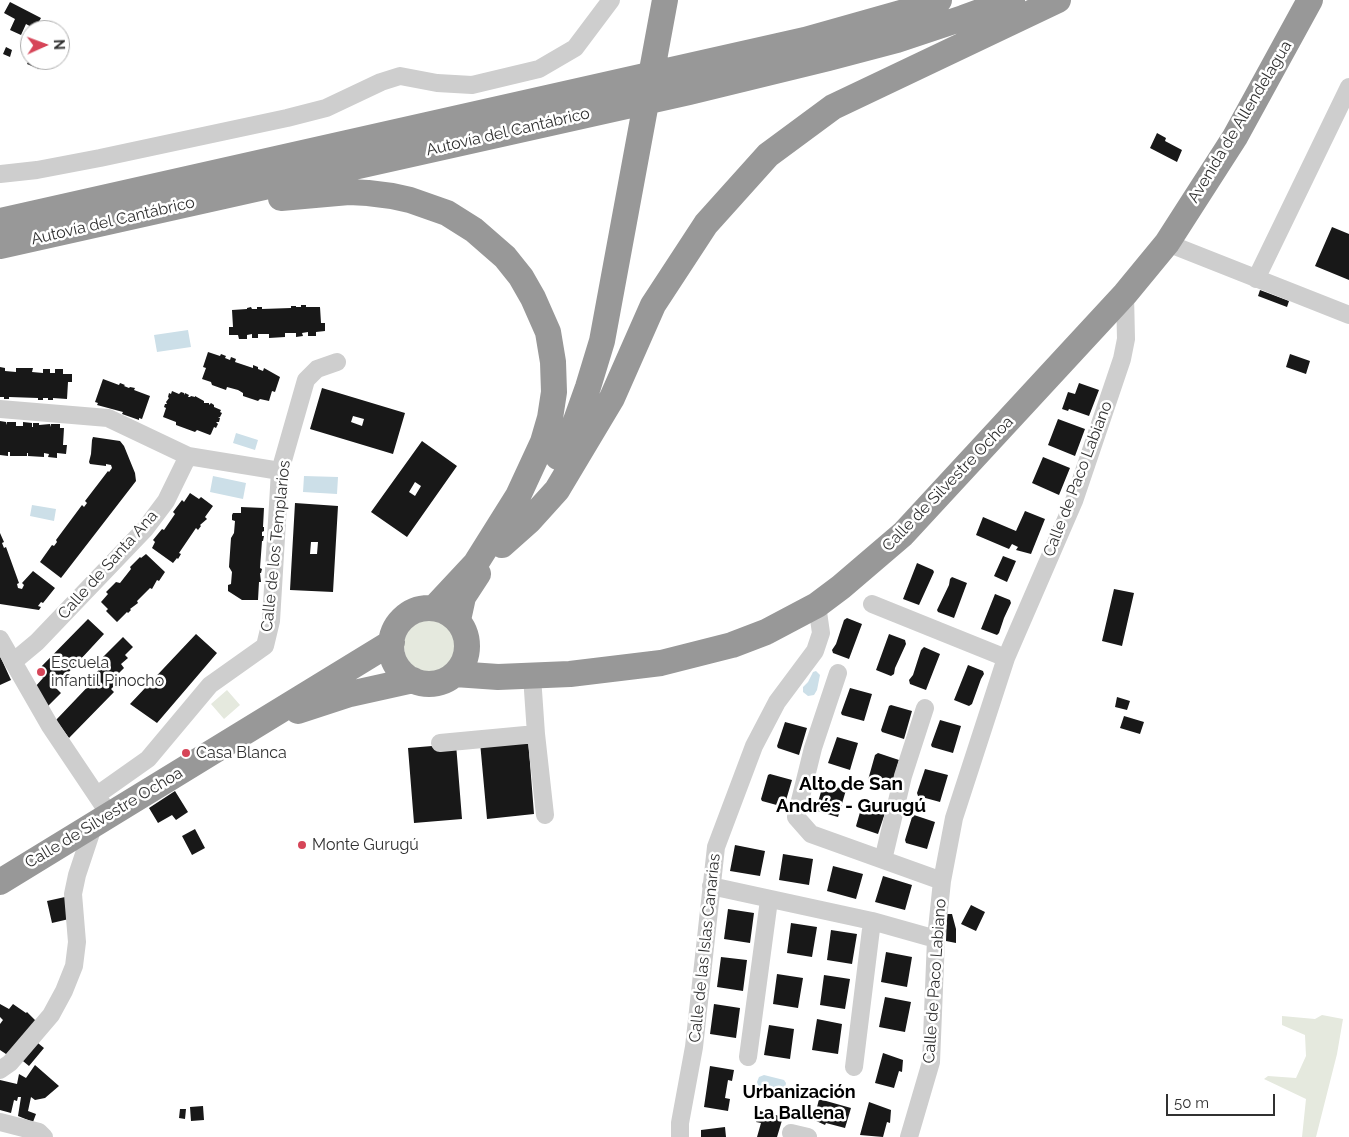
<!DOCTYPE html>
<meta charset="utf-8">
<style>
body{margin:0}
#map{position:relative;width:1349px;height:1137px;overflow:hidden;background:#fff;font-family:Raleway,sans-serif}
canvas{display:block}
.north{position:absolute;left:20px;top:20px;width:50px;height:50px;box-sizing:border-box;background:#fff;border:1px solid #adadad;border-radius:50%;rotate:88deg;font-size:14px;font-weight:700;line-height:20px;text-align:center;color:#313131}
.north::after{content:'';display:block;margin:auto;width:18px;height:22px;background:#d64558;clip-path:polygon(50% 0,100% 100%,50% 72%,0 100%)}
.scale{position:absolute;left:1166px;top:1094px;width:109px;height:22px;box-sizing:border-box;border:2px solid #313131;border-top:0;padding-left:6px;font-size:15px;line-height:18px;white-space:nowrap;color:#313131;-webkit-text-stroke:4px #fff;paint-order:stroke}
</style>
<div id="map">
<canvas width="1349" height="1137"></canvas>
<div class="north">N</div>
<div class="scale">50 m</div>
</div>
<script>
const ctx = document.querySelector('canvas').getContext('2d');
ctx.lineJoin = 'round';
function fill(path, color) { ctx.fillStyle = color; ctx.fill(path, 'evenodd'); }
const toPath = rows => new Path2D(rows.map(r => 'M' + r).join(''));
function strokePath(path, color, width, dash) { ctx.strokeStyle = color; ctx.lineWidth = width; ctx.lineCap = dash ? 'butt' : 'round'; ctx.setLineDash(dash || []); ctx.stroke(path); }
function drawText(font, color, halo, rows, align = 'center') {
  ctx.font = font + ' Raleway,sans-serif'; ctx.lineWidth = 5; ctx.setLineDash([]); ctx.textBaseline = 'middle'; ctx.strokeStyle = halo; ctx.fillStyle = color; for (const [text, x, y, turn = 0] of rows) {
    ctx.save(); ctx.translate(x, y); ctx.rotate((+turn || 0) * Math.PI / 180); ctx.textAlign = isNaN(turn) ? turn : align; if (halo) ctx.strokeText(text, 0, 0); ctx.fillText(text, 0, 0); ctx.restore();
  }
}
const green = toPath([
 '404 646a26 26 0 1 1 52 0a26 26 0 1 1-52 0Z',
 [227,690,240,705,224,719,211,704],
 [1322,1015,1343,1019,1337,1054,1316,1137,1302,1137,1306,1099,1264,1079,1268,1076,1296,1078,1306,1056,1305,1035,1282,1025,1282,1016,1315,1019]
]);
const water = toPath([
 [188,330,191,347,157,352,154,335],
 [236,433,258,440,255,450,233,443],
 [213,476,246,483,243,499,210,492],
 [304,476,338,477,337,494,303,492],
 [32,505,56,509,54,521,30,516],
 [816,671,820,675,817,690,814,695,808,696,803,692,803,687,808,682,813,672],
 [764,1075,784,1080,786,1083,785,1089,769,1093,760,1091,757,1082,759,1077]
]);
const building = toPath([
 [10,2,41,18,35,29,26,24,21,35,10,30,15,19,4,13],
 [6,47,12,50,10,57,3,54],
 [29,60,42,60,39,69,27,64],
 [1157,133,1166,138,1165,141,1182,150,1177,162,1150,148],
 [1332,227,1349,234,1349,280,1315,266],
 [1260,290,1289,301,1287,307,1258,296],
 [301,305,306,305,306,307,320,307,321,323,325,323,325,331,316,332,316,336,308,336,308,332,302,333,303,336,296,337,296,333,285,333,285,337,269,338,269,334,258,334,258,338,252,338,252,334,247,335,247,339,239,339,238,335,229,335,229,327,233,327,232,310,247,309,247,308,251,307,252,309,257,309,257,307,262,307,262,309,291,308,291,306,296,306,296,307,301,307],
 [208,352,220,356,221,354,226,356,225,358,230,360,231,357,236,359,235,362,253,368,253,365,258,367,258,369,263,371,264,368,280,377,275,392,272,391,269,401,260,399,258,401,243,396,243,393,238,390,227,387,226,390,212,385,211,382,202,379,206,368,203,367],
 [1290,354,1310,361,1306,374,1286,367],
 [0,367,5,368,5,371,16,372,16,368,33,368,32,372,43,373,43,369,50,369,50,373,55,373,55,369,63,369,63,374,72,374,72,382,68,382,67,399,53,398,53,400,48,400,48,398,43,398,43,400,38,400,38,398,9,397,9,399,4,399,4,397,0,397],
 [103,379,119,385,120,383,125,385,124,386,129,388,130,387,135,388,134,390,150,396,142,419,139,418,139,420,122,414,123,412,97,405,98,403,95,402],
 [1079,383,1099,390,1089,416,1069,409,1068,411,1062,409,1068,392,1075,394],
 [322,388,405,413,393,454,310,429],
 [353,416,364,419,362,426,351,422],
 [172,391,179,394,181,392,184,393,184,395,185,393,189,395,188,397,190,397,191,396,195,397,195,396,204,401,204,403,209,403,209,405,211,403,214,405,214,407,221,410,220,412,222,413,220,417,218,418,220,418,219,422,216,422,218,424,216,428,214,427,211,434,210,435,197,430,195,432,176,425,176,422,163,417,166,408,164,407,165,404,167,404,166,402,169,398,168,397,169,393,171,394],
 [1058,419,1085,429,1075,456,1048,445],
 [0,421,6,422,6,425,7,422,16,422,16,426,23,426,23,422,32,423,32,427,33,427,33,423,39,423,39,425,50,424,50,427,51,424,60,424,60,428,64,428,63,445,67,445,66,454,57,453,57,458,48,457,49,454,44,453,44,457,28,456,28,453,27,453,27,456,10,456,10,452,8,452,8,456,0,455],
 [93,437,120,441,124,446,135,473,136,481,61,578,40,562,52,545,54,546,57,542,56,540,82,505,84,507,87,503,85,501,108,471,109,472,112,468,111,465,106,464,106,466,90,464,89,462,91,454,92,440],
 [422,441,457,466,407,537,371,512],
 [415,482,421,486,415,496,409,492],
 [1043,457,1070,468,1059,495,1032,483],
 [190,493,199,499,201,497,213,506,205,517,207,519,200,525,201,526,198,530,196,528,179,553,181,554,178,559,177,558,173,563,152,548,155,542,153,540,162,529,164,530,175,514,173,512,182,500,184,502],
 [295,503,338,506,333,592,290,590],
 [311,542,318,542,317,554,310,554],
 [241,507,264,508,263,527,264,527,264,531,262,532,262,536,264,536,263,541,262,541,260,568,262,569,261,573,260,573,261,582,259,582,258,600,242,600,228,591,228,585,231,584,232,572,229,567,231,538,234,533,235,521,232,520,232,515,233,513,241,513],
 [1025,511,1045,519,1031,554,1016,550,1018,547,1012,544,1009,549,976,535,983,517,1016,531],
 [0,533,4,542,2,543,4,548,6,547,19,583,17,584,18,588,22,589,24,585,22,583,33,571,55,588,43,603,41,602,38,606,41,607,39,610,0,604],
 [146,554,165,572,159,581,157,580,152,589,150,588,137,601,138,603,130,609,131,610,128,613,127,612,117,622,106,611,108,609,101,602,108,594,106,592,116,582,120,583,131,569,130,567,140,557,141,558],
 [1003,556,1016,561,1007,582,994,576],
 [917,563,933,570,934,572,919,605,903,599],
 [952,577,967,583,954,618,938,612,937,610,949,585,950,579],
 [1114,589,1134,593,1122,646,1102,641],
 [995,594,1010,600,1011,603,1004,618,999,633,997,635,981,629],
 [847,618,862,624,849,659,833,653,832,650,836,644,844,620],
 [88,619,104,634,55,687,61,693,47,707,35,687,43,678,36,672],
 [196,634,217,653,157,723,130,704],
 [889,634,905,640,906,644,895,668,894,674,891,676,876,670],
 [123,637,133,647,125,655,128,658,121,664,124,668,116,676,120,680,111,689,114,692,69,738,56,720,97,677,95,674,103,665,99,661],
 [924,647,940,654,926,690,910,684,909,680,913,675,921,650],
 [0,656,11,680,0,685],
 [968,665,983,671,984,674,981,679,972,704,969,706,954,700],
 [850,688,872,694,864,721,842,715,841,713],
 [1117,697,1130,701,1127,710,1115,707],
 [891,705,912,711,904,739,882,732,881,730,889,706],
 [1124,716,1144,722,1140,734,1120,728],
 [940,720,961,726,953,753,932,747,931,745],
 [785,722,807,728,799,755,778,748,777,746],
 [837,737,858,743,850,770,828,763],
 [528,738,534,814,487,819,480,742],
 [456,744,462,819,414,823,408,748],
 [878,753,899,760,891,788,868,780,875,755],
 [925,769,948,775,940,802,918,796,917,793],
 [770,774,792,780,784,807,762,801,761,799,768,775],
 [827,784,846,790,838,817,817,811,816,809,823,785],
 [175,791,188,812,176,820,172,815,158,823,149,808],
 [865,801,887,807,878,834,857,827,856,826,863,802],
 [914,815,935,822,927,849,906,843,905,840,912,817],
 [195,829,205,848,192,855,182,836],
 [735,845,765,851,760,876,730,871],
 [783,854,813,859,809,885,779,880],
 [833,866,863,874,856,899,827,891],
 [883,876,912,885,905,910,875,902],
 [65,897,69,919,52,923,47,901],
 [971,905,985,912,976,931,961,924],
 [728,909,754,913,750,943,724,939],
 [947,914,952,914,956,929,956,943,946,941],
 [791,923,817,927,812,957,787,953],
 [831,930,857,934,852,964,827,960],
 [886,952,912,957,907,987,881,982],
 [721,957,747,960,743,991,717,987],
 [777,974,803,978,798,1008,773,1004],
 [824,975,850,979,845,1009,820,1005],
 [885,997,911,1002,905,1032,879,1027],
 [0,1004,9,1009,13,1004,26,1013,27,1012,36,1021,9,1056,0,1050,0,1024,3,1020,0,1017],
 [714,1004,740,1008,736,1038,710,1034],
 [817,1019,842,1024,838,1054,812,1050],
 [769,1025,794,1029,790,1059,764,1055],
 [33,1039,44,1048,29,1066,18,1057],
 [883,1053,903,1060,902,1072,899,1071,894,1088,875,1083],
 [35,1065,59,1086,45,1098,35,1100,31,1097,28,1111,36,1114,33,1122,18,1116,21,1097,18,1097,17,1101,14,1100,11,1113,0,1110,0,1080,17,1084,19,1074,26,1078],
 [710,1066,734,1070,732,1081,728,1080,725,1098,730,1099,728,1111,704,1107],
 [819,1099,851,1108,845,1128,826,1123,825,1125,814,1120],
 [869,1102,891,1110,890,1123,887,1122,883,1137,860,1135],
 [203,1106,204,1120,191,1121,190,1107],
 [180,1109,186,1109,185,1119,179,1118],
 [760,1111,783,1117,777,1137,757,1137,761,1123,756,1122],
 [725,1127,726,1137,701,1137,701,1130]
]);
const minor = toPath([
 [0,174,37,170,100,158,287,118,326,108,381,82,400,76,437,83,472,85,539,69,575,48,611,0],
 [1167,243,1349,315],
 [1256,279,1349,87],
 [0,409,108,418,188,456,280,471],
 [872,604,1006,658],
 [0,639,50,726,103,805],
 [13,662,37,642,145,529,166,501,188,456],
 [838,673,813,748,796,817,811,834,942,881],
 [532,676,536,734,545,815],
 [440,743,536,734],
 [97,795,148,759,210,685,265,646,271,621,280,471,306,380,317,369,337,362],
 [883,860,903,776,925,708],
 [711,886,872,921,936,939],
 [748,1057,769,900],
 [854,1067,872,921],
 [0,1070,10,1063,51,1015,64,991,74,966,77,942,73,894,77,875,94,824],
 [0,1122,39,1132,44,1137],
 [791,1133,808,1137],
 [680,1137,680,1123,694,1047,716,847,754,746,777,702,815,651,821,633,817,605],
 [909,1137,931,1062,936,939,942,881,954,818,1006,658,1074,501,1122,359,1126,339,1125,294]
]);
const highway = toPath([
 [281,198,349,192,368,193,392,196,410,200,447,213,474,230,505,257,521,277,533,298,548,332,553,362,554,392,550,418,543,442,518,496,476,563,434,608],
 [0,221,805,40,915,9,939,0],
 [0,246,689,92,828,58,897,40,963,18,1012,0],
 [558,457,573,429,588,387,602,341,665,0],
 [502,545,529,521,557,490,612,398,653,305,706,224,768,155,833,107,1058,0],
 '391 646a38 38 0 1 1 76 0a38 38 0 1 1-76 0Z',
 [458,620,463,597,478,574],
 [455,674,498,677,570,674,661,663,732,645,766,632,817,605,841,587,903,534,1125,294,1167,243,1235,137,1310,0],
 [298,711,350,694,413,680],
 [0,882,392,642]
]);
const markers = [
 [41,672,5,"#d64558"],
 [186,753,5,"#d64558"],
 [302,845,5,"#d64558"]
];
const streetNames = [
 ["Avenida de Allendelagua",1240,122,-59],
 ["Autovía del Cantábrico",508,132,-13],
 ["Autovía del Cantábrico",113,221,-13],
 ["Calle de Paco Labiano",1078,479,-69],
 ["Calle de Silvestre Ochoa",948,484,-46],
 ["Calle de los Templarios",276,546,-84],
 ["Calle de Santa Ana",108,565,-48],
 ["Calle de Silvestre Ochoa",104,818,-31],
 ["Calle de las Islas Canarias",705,948,-84],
 ["Calle de Paco Labiano",935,981,-86]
];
const poiNames = [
 ["Escuela",51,663],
 ["infantil Pinocho",51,681],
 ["Casa Blanca",196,753],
 ["Monte Gurugú",312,845]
];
const neighbourhoodNames = [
 ["Urbanización",799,1093],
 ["La Ballena",799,1114]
];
const quarterNames = [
 ["Alto de San",851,784],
 ["Andrés - Gurugú",851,806]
];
fill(green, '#e5e9de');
fill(water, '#ccdfe8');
fill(building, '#181818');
strokePath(minor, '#cecece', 18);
strokePath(highway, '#989898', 26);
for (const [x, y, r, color] of markers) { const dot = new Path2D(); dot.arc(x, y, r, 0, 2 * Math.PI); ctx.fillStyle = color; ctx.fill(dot); strokePath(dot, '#fff', 2); }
drawText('16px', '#313131', '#fff', streetNames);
drawText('16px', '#313131', '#fff', poiNames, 'left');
drawText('bold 18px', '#000', '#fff', neighbourhoodNames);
drawText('bold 19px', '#000', '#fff', quarterNames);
</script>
